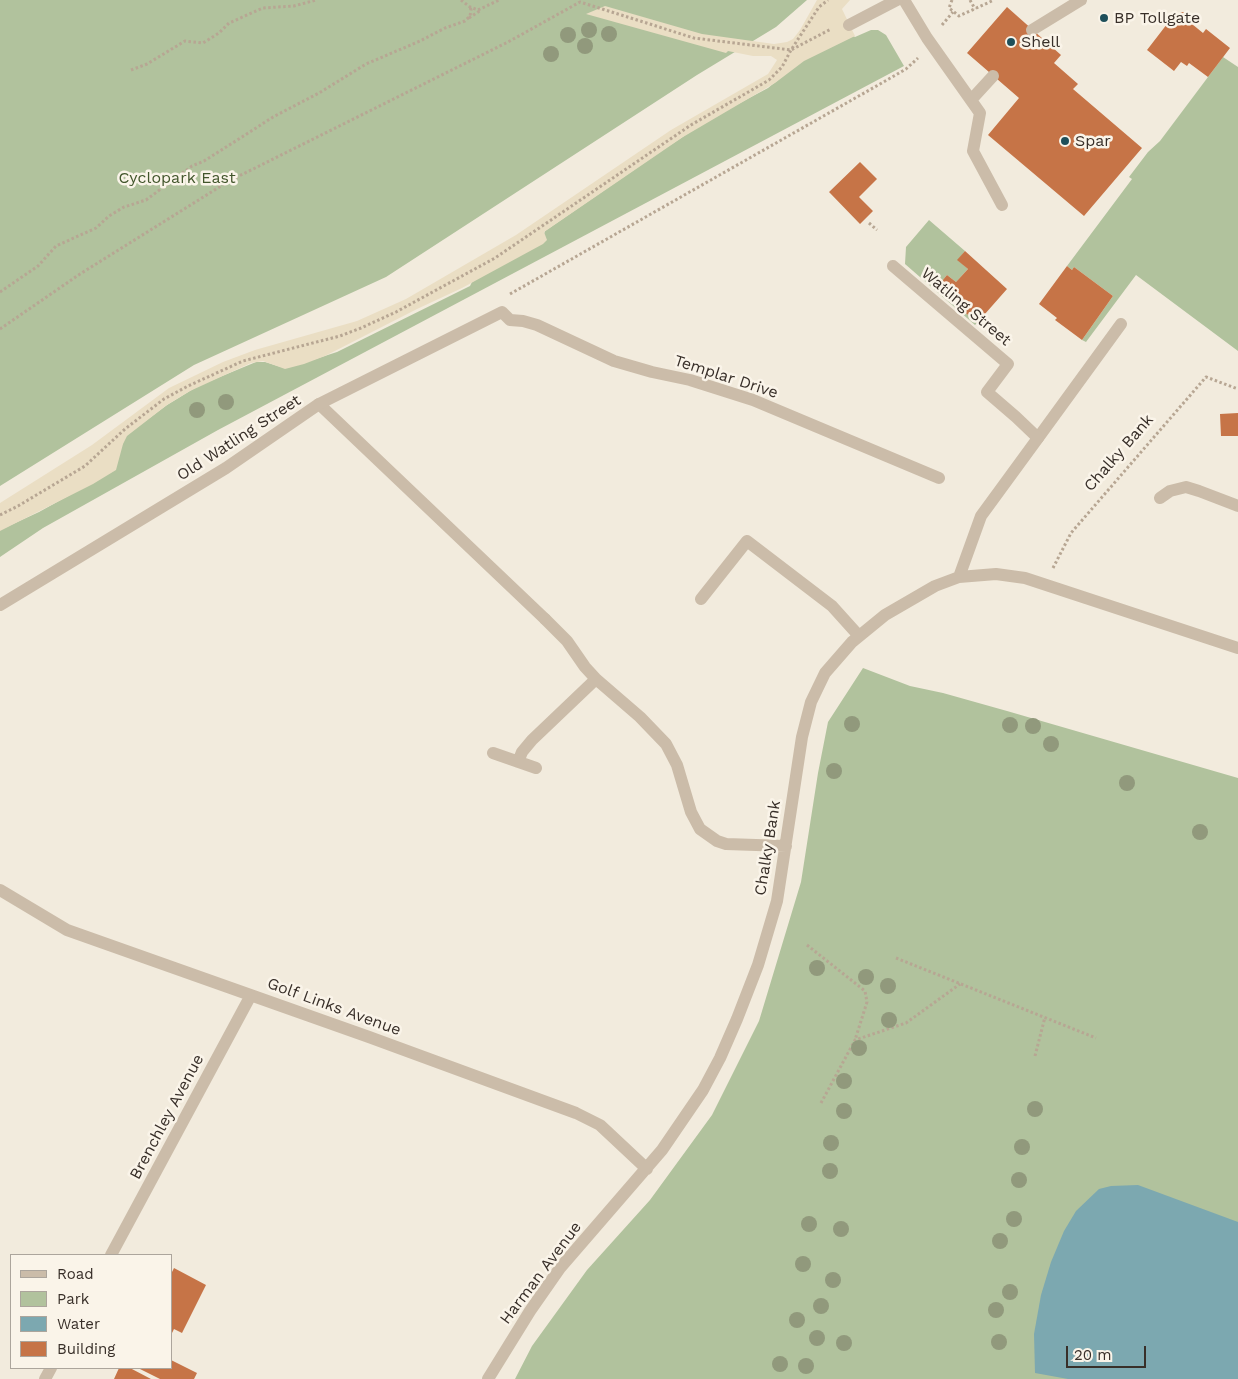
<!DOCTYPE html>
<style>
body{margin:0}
#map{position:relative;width:1238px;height:1379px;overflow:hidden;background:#f2ebdd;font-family:"Work Sans",sans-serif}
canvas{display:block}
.legend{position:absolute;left:10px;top:1254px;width:162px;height:115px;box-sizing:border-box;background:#faf4e9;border:1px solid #aca59c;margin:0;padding:6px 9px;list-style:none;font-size:15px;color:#382f29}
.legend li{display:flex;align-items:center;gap:10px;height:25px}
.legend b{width:25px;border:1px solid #aca59c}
.scale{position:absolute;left:1066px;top:1346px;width:80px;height:22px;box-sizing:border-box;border:2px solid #382f29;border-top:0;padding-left:6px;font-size:15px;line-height:18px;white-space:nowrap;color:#382f29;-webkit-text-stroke:4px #faf4e9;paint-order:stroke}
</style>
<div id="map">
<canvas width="1238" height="1379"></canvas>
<ul class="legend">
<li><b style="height:6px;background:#cbbca9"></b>Road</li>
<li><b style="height:14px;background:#b1c29d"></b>Park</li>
<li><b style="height:14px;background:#7ca8b0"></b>Water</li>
<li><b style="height:14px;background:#c67447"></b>Building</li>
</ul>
<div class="scale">20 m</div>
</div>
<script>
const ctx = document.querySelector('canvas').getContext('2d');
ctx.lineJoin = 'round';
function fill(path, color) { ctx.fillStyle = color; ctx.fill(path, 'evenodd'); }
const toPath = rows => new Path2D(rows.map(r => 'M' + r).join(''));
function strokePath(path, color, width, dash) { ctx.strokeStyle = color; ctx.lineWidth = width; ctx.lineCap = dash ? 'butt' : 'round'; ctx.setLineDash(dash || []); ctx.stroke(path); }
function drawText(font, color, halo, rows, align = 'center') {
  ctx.font = font + ' "Work Sans",sans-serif'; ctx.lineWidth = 5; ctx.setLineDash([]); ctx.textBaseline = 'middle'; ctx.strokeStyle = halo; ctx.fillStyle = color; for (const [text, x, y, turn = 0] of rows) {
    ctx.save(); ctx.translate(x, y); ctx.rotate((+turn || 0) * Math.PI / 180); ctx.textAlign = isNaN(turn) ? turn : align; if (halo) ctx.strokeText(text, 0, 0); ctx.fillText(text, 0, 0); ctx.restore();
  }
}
const green = toPath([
 [0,0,807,0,776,27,697,75,386,277,194,365,0,486],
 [871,30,878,30,886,35,904,66,218,430,43,528,0,557,0,530,39,512,113,471,125,437,130,432,167,405,198,386,256,362,265,362,281,367,294,366,337,352,470,286,472,282,544,234,545,231,658,153,710,119,768,88,802,60,853,36,855,37],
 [1223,57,1238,67,1238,351,1136,275,1086,342,1082,340,1113,296,1074,267,1072,270,1067,266,1132,179,1129,177,1148,152,1160,141],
 [929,220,965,251,958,260,968,269,956,282,947,275,937,287,977,323,975,325,905,264,906,247],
 [863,668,910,686,943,693,1007,711,1238,778,1238,1379,515,1379,532,1346,587,1270,650,1200,712,1115,759,1021,801,882,818,773,828,722]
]);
const plaza = toPath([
 [817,0,850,0,842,9,855,36,804,61,775,83,683,137,544,232,547,240,543,244,462,288,417,309,325,356,304,364,285,369,263,361,251,363,190,391,167,405,127,436,123,444,116,470,93,484,0,531,0,503,92,445,169,388,223,362,255,350,357,321,406,299,516,235,671,130,768,74,777,60,771,56,753,56,728,51,726,53,586,14,605,6,702,34,774,44,787,42,793,39,800,30]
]);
const water = toPath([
 [1138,1185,1238,1222,1238,1379,1068,1379,1035,1373,1034,1334,1041,1295,1051,1262,1064,1231,1076,1211,1099,1189,1111,1186]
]);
const building = toPath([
 [1007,7,1061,55,1054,63,1078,84,1073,89,1142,148,1084,216,988,135,1019,98,967,53],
 [1183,12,1187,15,1187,20,1203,33,1206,29,1230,48,1208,77,1189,63,1187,66,1181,62,1174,71,1147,50,1174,15],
 [860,162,877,179,859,197,873,211,860,224,829,192],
 [965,251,1007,289,977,323,937,287,947,275,956,282,968,269,957,260],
 [1067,266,1072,270,1074,267,1113,296,1082,340,1055,320,1057,318,1039,304],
 [1238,413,1238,436,1221,436,1220,414],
 [174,1268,206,1285,182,1333,174,1329,171,1335,171,1274],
 [171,1360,197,1373,194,1379,160,1379,138,1368,171,1368],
 [119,1368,130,1368,151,1379,114,1379]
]);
const path = toPath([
 [461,0,470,7,478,10,499,0],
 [952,0,949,8,959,16,994,0],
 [970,0,975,9],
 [469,18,481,10],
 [942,25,953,12],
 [131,70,147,64,185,41,203,43,219,33,229,23,263,8,294,6,316,0],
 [869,223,877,230],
 [0,292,38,266,56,246,96,228,109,216,124,207,146,200,192,166,204,161,242,137,273,117,319,93,366,64,420,41,445,28,465,21,470,16,471,10,470,7],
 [510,294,887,80,906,69,918,58],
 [0,329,80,274,229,181,508,42,580,2,694,38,791,50,831,29],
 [0,515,18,506,85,466,125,429,164,399,188,386,243,361,340,336,361,328,396,312,495,258,691,125,769,80,782,67,791,50,819,7,828,0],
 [1053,568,1071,533,1206,377,1238,389],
 [807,945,865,991,867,1002,855,1040],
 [896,958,1096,1038],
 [1035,1056,1045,1017],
 [821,1103,855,1040,906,1023,960,984]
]);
const service = toPath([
 [904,0,927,38,980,113,973,151,1002,205],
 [1032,30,1081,0],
 [971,100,993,76],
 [319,404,545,619],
 [1038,438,1121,324],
 [1160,498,1170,491,1186,487,1199,491,1238,506]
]);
const minor = toPath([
 [849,25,897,0],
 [893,266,1008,364,987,392,1016,417,1038,438,981,516,959,577],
 [701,599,747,541,832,606,859,636],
 [0,605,226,468,319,404,502,312,510,320,523,321,537,325,614,361,652,372,690,380,753,400,939,478],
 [545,619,567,641,585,667,596,679,640,717,666,744,677,765,691,812,700,829,717,841,726,844,786,846],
 [493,753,536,768],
 [518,762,522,752,532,740,596,679],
 [0,890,67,930,369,1037,576,1113,600,1125,647,1169],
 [111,1255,251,995],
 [45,1379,51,1368],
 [488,1379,530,1311,560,1268,662,1150,703,1090,720,1058,737,1019,758,965,777,901,802,737,811,702,825,673,852,642,885,615,935,586,959,577,996,574,1025,578,1238,648]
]);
const trees = [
 [589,30],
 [609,34],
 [568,35],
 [585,46],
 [551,54],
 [226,402],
 [197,410],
 [852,724],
 [1010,725],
 [1033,726],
 [1051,744],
 [834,771],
 [1127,783],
 [1200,832],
 [817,968],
 [866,977],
 [888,986],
 [889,1020],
 [859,1048],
 [844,1081],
 [1035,1109],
 [844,1111],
 [831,1143],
 [1022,1147],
 [830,1171],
 [1019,1180],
 [1014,1219],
 [809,1224],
 [841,1229],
 [1000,1241],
 [803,1264],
 [833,1280],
 [1010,1292],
 [821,1306],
 [996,1310],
 [797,1320],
 [817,1338],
 [999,1342],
 [844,1343],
 [780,1364],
 [806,1366]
];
const markers = [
 [1104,18,5,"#1e4f5a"],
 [1011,42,5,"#1e4f5a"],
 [1065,141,5,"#1e4f5a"]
];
const poiNames = [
 ["BP Tollgate",1114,18],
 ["Shell",1021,42],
 ["Spar",1075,141]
];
const parkNames = [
 ["Cyclopark East",177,178]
];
const streetNames = [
 ["Watling Street",966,307,40],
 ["Templar Drive",726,377,18],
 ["Old Watling Street",239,438,-33],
 ["Chalky Bank",1119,453,-49],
 ["Chalky Bank",768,848,-81],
 ["Golf Links Avenue",334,1007,20],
 ["Brenchley Avenue",167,1117,-62],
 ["Harman Avenue",541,1273,-53]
];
fill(green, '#b1c29d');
fill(plaza, '#eadec4');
fill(water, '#7ca8b0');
fill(building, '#c67447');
strokePath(path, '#b7a693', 3, [2.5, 2.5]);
strokePath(service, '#cbbca9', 12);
strokePath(minor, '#cbbca9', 12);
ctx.fillStyle = '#91997c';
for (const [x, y] of trees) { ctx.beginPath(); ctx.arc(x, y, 8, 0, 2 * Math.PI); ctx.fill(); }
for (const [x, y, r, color] of markers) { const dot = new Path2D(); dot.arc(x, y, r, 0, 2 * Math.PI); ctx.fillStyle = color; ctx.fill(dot); strokePath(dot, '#faf4e9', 2); }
drawText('16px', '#382f29', '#faf4e9', poiNames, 'left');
drawText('16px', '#42562c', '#faf4e9', parkNames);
drawText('16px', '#382f29', '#faf4e9', streetNames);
</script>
